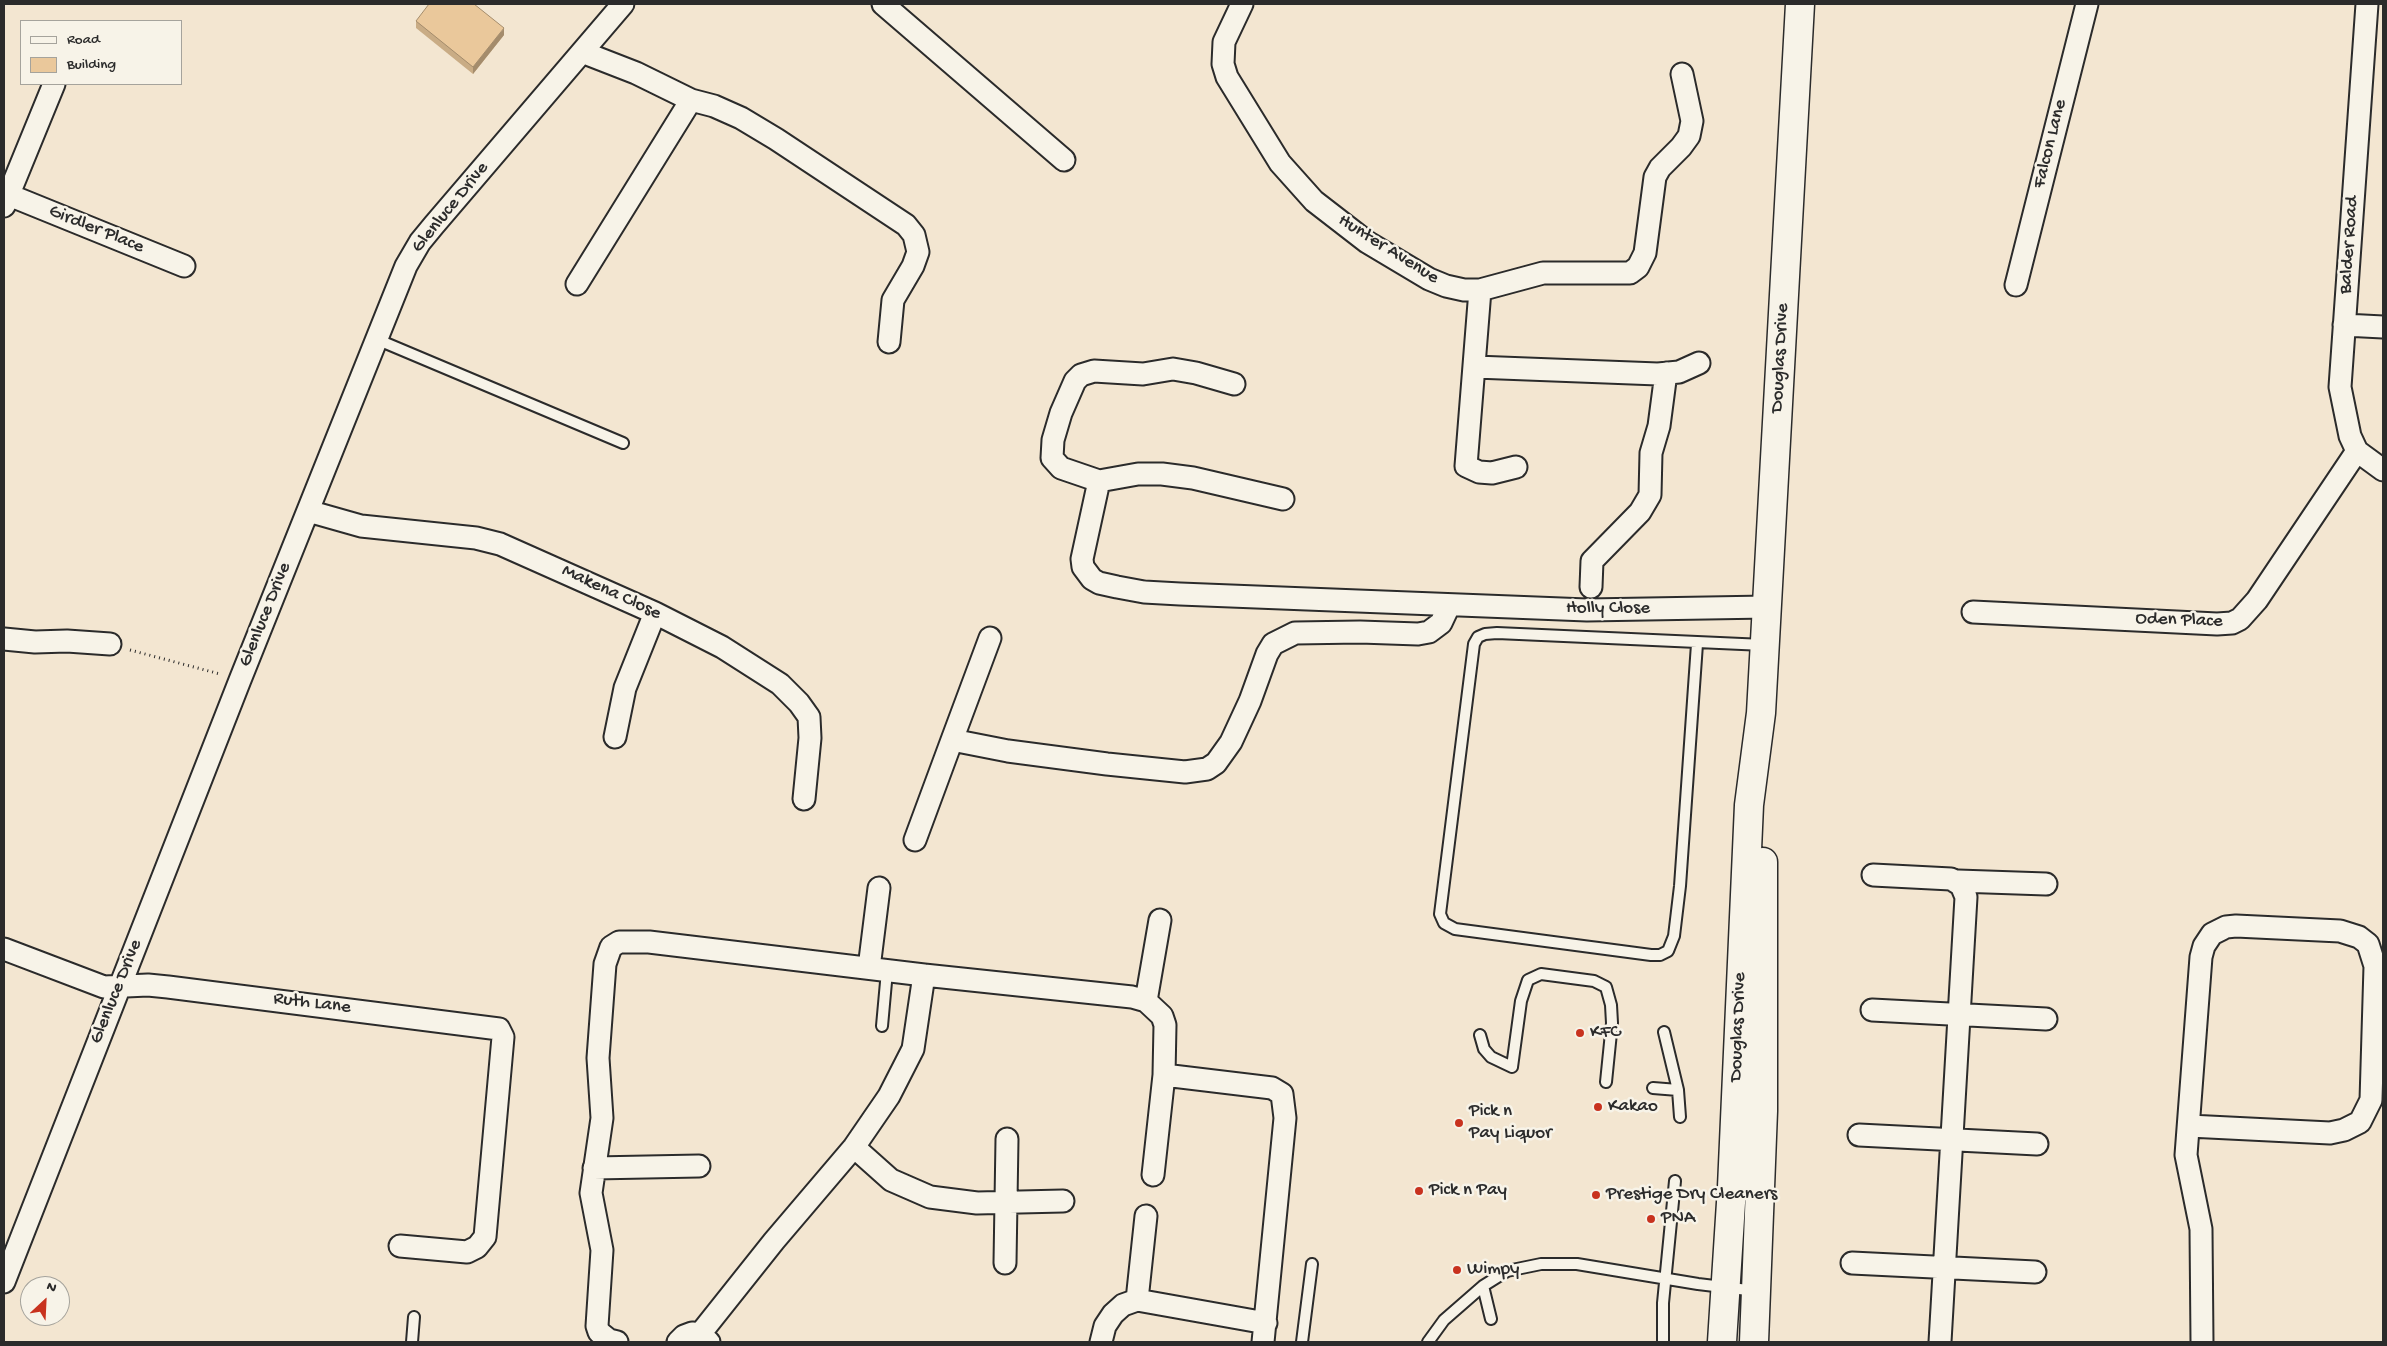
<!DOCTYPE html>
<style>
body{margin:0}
#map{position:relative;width:2387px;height:1346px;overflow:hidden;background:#f3e6d1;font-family:"Gochi Hand",sans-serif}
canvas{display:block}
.frame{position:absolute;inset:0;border:5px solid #2b2b2b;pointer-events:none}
.legend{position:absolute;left:20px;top:20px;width:162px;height:65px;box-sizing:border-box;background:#f7f3e8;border:1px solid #a5a39c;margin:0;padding:6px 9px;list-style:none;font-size:15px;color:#2b2b2b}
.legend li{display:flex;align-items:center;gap:10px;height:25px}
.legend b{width:25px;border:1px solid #a5a39c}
.north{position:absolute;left:20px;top:1276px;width:50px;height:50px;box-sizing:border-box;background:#f7f3e8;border:1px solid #a5a39c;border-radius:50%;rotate:25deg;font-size:14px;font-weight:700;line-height:20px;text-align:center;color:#2b2b2b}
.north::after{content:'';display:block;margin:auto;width:18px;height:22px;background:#c8321e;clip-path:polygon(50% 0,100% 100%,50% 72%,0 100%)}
</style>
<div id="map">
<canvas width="2387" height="1346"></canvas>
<div class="frame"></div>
<ul class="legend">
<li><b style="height:6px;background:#f7f3e8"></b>Road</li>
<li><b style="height:14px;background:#eac89b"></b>Building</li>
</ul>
<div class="north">N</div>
</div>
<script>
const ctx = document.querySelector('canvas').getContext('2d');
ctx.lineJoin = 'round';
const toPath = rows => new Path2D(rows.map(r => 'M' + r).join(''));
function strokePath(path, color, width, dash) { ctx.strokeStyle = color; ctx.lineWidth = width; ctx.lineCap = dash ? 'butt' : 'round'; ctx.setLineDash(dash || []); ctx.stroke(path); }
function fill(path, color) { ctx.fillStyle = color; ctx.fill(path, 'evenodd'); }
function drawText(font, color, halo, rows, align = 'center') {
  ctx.font = font + ' "Gochi Hand",sans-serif'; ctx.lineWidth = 5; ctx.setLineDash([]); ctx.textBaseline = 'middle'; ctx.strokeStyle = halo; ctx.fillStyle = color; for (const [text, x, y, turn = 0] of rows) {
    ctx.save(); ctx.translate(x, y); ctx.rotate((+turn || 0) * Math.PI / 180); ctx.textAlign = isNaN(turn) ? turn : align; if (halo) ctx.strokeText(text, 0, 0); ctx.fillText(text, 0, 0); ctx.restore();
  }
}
const path = toPath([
 [130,650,220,674]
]);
const lane = toPath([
 [376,339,623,443],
 [1697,644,1680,886,1674,936,1668,951,1660,955,1651,955,1455,929,1444,923,1440,914,1474,644,1478,637,1485,634,1497,633,1764,645],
 [882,1026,887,971],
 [1664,1032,1678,1090,1680,1117],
 [1480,1035,1484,1049,1491,1057,1512,1067,1521,1001,1528,980,1541,974,1594,981,1606,987,1611,1005,1612,1023,1606,1082],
 [1653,1088,1678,1090],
 [1483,1286,1491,1319],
 [412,1342,414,1317],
 [1302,1342,1312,1264],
 [1428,1342,1444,1320,1483,1286,1507,1271,1541,1264,1577,1264,1698,1284,1756,1291],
 [1663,1342,1663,1303,1675,1181]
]);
const street = toPath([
 [883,4,1064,160],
 [1242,4,1224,42,1223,64,1227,77,1280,163,1314,201,1367,242,1429,279,1446,286,1464,290,1480,290,1543,273,1630,273,1638,267,1645,253,1655,177,1660,168,1681,147,1689,136,1692,121,1682,74],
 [2367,4,2340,387,2350,436,2357,451,2383,470],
 [582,52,636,73,691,100,714,106,741,118,776,139,906,225,914,235,918,252,913,266,893,300,889,342],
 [9,195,184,266],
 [4,206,54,84],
 [577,284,691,100],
 [2016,285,2087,4],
 [1480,290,1466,466,1479,472,1492,473,1516,467],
 [2344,325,2383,327],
 [1475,367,1658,374,1679,372,1699,363],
 [1234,384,1196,373,1173,369,1143,374,1094,371,1081,375,1075,381,1061,413,1053,440,1052,458,1061,468,1099,481,1138,474,1162,474,1193,478,1283,499],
 [1099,481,1082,559,1083,567,1092,579,1099,583,1117,587,1144,592,1180,594,1587,610,1767,607],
 [308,511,361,526,476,538,500,544,655,613,722,647,780,684,799,703,809,717,810,738,804,799],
 [1591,587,1592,561,1640,512,1650,495,1651,453,1659,426,1666,373],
 [1973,612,2217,624,2232,623,2240,619,2257,600,2357,451],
 [4,639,35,642,67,641,110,644],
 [615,737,625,688,655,613],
 [952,740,990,638],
 [915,840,952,740,1008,751,1107,764,1185,772,1207,769,1216,763,1231,742,1250,701,1267,654,1273,644,1295,633,1360,632,1418,634,1429,632,1441,623,1449,606],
 [1873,875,1951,879,1961,885,1966,897,1940,1342],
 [1958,881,2046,884],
 [4,949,104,987,148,985,168,987,499,1029,503,1037,485,1237,477,1247,467,1252,400,1246],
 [869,968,879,888],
 [1146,1001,1160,920],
 [1872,1010,2046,1019],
 [1164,1075,1272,1088,1282,1094,1285,1118,1263,1342],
 [2189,1126,2330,1133,2344,1130,2360,1122,2371,1100,2375,966,2368,944,2359,937,2340,931,2236,926,2226,927,2212,934,2204,946,2201,957,2186,1155,2201,1229,2202,1342],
 [1859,1135,2037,1144],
 [854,1147,891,1180,930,1197,977,1203,1063,1201],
 [594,1168,699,1166],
 [1005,1263,1007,1139],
 [1852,1263,2035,1272],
 [4,1282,240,680,406,266,420,242,434,225,623,4],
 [1137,1300,1266,1323],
 [700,1334,774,1241,854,1147,889,1096,913,1049,924,975],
 [617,1342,609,1340,599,1332,597,1326,602,1250,591,1193,602,1118,598,1058,605,964,611,947,619,942,649,942,924,975,1132,997,1146,1001,1162,1016,1165,1025,1164,1075,1153,1175],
 [678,1342,684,1336,692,1333,700,1334,709,1342],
 [1101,1342,1105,1326,1113,1314,1123,1305,1137,1300,1146,1216]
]);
const secondary = toPath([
 [1722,1342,1732,1187,1749,805,1761,713,1800,4],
 [1754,1342,1763,1111,1763,862]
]);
const wall = toPath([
 [416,21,504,35,473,74,416,28]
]);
const shadedWall = toPath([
 [504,28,504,35,473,74,473,67]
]);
const building = toPath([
 [429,4,474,4,504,28,473,67,416,21,429,4]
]);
const markers = [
 [1580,1033,5,"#c8321e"],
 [1598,1107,5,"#c8321e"],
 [1459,1123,5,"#c8321e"],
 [1419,1191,5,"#c8321e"],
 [1596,1195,5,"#c8321e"],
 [1651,1219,5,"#c8321e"],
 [1457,1270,5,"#c8321e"]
];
const streetNames = [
 ["Falcon Lane",2051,144,-76],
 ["Glenluce Drive",451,208,-51],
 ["Girdler Place",96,230,22],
 ["Balder Road",2350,245,-86],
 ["Hunter Avenue",1388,250,32],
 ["Douglas Drive",1781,358,-87],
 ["Makena Close",611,593,25],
 ["Holly Close",1608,609],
 ["Glenluce Drive",266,615,-68],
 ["Oden Place",2179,621,2],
 ["Glenluce Drive",117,992,-68],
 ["Ruth Lane",312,1004,7],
 ["Douglas Drive",1739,1027,-88]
];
const poiNames = [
 ["KFC",1590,1033],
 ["Kakao",1608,1107],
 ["Pick n",1469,1112],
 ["Pay Liquor",1469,1134],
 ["Pick n Pay",1429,1191],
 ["Prestige Dry Cleaners",1606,1195],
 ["PNA",1661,1219],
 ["Wimpy",1467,1270]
];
strokePath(lane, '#2b2b2b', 14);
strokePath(street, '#2b2b2b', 25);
strokePath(secondary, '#2b2b2b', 31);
strokePath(path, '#2b2b2b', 3, [1, 4]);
strokePath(lane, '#f7f3e8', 10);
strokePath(street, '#f7f3e8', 21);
strokePath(secondary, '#f7f3e8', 28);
fill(wall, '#c9ac85');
fill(shadedWall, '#a48c6c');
fill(building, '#eac89b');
strokePath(building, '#a48c6c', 1);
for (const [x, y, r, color] of markers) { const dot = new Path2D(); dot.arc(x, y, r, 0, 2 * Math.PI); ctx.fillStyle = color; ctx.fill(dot); strokePath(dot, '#f7f3e8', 2); }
drawText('19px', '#2b2b2b', '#f7f3e8', streetNames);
drawText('19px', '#2b2b2b', '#f7f3e8', poiNames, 'left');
</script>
